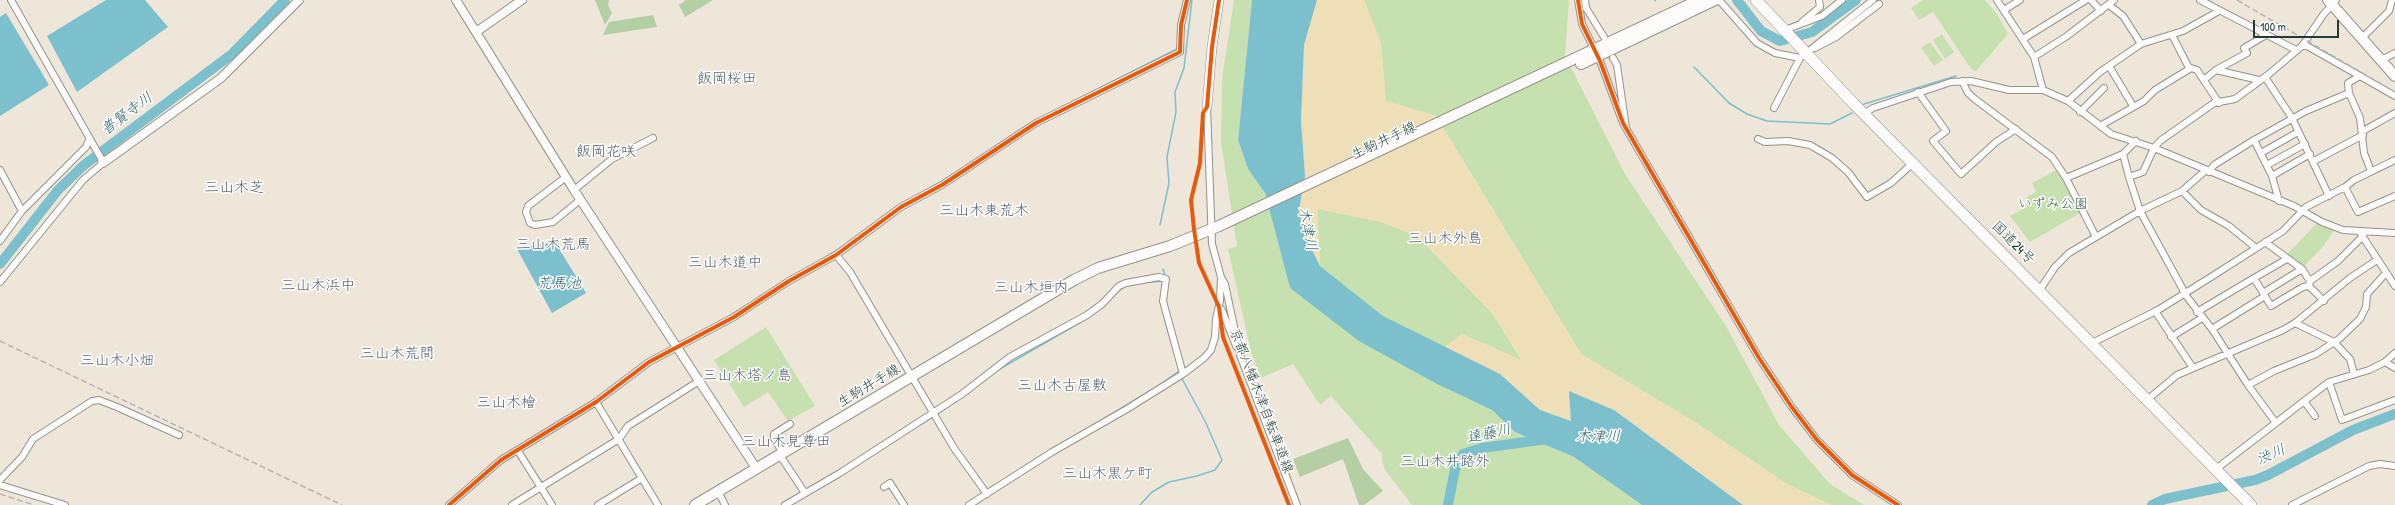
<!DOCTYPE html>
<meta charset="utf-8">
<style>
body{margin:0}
#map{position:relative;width:2395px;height:505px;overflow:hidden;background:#efe6da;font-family:"Patrick Hand",sans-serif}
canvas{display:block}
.scale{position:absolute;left:2253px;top:20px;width:86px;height:18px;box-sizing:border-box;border:2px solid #1f3d34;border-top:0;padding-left:5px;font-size:12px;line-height:14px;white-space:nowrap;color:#1f3d34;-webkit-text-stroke:3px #fff;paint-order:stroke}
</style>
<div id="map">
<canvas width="2395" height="505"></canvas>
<div class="scale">100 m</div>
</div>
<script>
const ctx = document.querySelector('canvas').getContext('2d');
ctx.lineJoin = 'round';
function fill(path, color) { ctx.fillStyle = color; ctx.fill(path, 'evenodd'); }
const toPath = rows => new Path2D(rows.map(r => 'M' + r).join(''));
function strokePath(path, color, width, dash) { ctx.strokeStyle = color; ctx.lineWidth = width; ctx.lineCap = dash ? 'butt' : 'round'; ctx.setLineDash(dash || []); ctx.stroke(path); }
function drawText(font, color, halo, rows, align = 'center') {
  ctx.font = font + ' "Patrick Hand","Klee One",sans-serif'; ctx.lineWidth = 3; ctx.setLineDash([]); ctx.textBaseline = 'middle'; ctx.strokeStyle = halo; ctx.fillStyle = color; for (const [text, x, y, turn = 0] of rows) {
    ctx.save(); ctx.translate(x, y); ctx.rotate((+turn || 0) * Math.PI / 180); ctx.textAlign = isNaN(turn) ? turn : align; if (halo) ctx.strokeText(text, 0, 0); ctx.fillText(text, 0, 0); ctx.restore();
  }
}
const green = toPath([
 [1234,0,1252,0,1238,140,1248,169,1265,193,1290,288,1411,369,1437,384,1492,410,1515,432,1574,457,1642,505,1412,505,1385,470,1382,461,1382,454,1331,396,1320,405,1293,364,1261,378,1252,356,1228,249,1237,246,1221,142,1222,79],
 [1364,0,1569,0,1565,56,1625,174,1726,326,1779,425,1830,484,1864,505,1831,505,1787,484,1698,424,1581,354,1436,116,1386,101,1381,43],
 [1923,0,1985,0,1997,14,2008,34,1976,71,1972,70,1933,12,1919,20,1911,8],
 [1942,34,1954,52,1945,59,1933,40],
 [1930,42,1943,60,1934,66,1921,48],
 [2059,169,2080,213,2030,242,2010,216,2027,207,2027,197,2036,192,2032,183],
 [1317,208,1381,222,1417,236,1492,313,1522,361,1462,334,1444,348,1383,316,1320,266],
 [2317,223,2334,230,2323,247,2303,267,2287,254],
 [766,327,815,406,788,421,768,392,744,407,714,360]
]);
const forest = toPath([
 [595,0,609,0,608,5,612,13,605,25],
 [686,0,713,0,685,17,679,5],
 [653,15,657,27,603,35,609,22],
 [1348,438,1363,469,1383,491,1364,505,1359,505,1343,459,1300,477,1293,459]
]);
const sand = toPath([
 [1317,0,1364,0,1381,43,1386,101,1436,116,1581,354,1698,424,1787,484,1831,505,1743,505,1614,410,1569,391,1571,421,1539,410,1500,374,1444,348,1462,334,1522,360,1492,313,1417,236,1381,222,1317,209,1320,266,1303,232,1299,210,1305,176,1301,121,1304,45]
]);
const water = toPath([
 [106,0,145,0,168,27,77,92,47,36],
 [1252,0,1317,0,1304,45,1301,121,1305,176,1299,210,1303,232,1320,266,1383,316,1500,374,1540,410,1571,421,1569,391,1614,410,1743,505,1642,505,1574,457,1515,432,1492,410,1437,384,1359,341,1290,288,1265,193,1248,169,1238,140],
 [6,13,49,85,0,116,0,17],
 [555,242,586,293,552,313,517,249]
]);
const stream = toPath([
 [1655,0,1655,1],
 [1694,67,1729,103,1747,114,1767,121,1830,124,1852,113],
 [1864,104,1956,76],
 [1048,114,1179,48],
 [994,147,1029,124],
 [925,191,949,177],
 [1160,225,1169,183,1167,157,1176,112,1175,92,1184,68,1192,0],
 [818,262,842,247],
 [1163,269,1165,276],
 [1140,283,1164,281],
 [1116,293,1124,287],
 [1164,317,1169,335],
 [721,321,752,302],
 [998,370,1088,318],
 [1181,377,1205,421,1222,460,1215,470],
 [1155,388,1179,371],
 [936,415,958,400],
 [916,427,933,417],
 [1023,467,1150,391],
 [987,490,994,485],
 [1140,505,1152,492,1169,482,1197,476,1215,470]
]);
const river = toPath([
 [1737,0,1761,31,1780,41,1812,32,1856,0],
 [0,264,58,190,84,165,232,54,285,0],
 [1448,505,1455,469,1463,454,1482,448,1547,439],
 [2152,505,2165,499,2255,480,2268,475,2353,430,2395,414]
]);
const minor = toPath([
 [11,0,102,160],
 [1578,0,1582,24,1600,61,1623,123,1759,358,1791,406,1817,440,1852,475,1898,505],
 [1585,0,1586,8,1604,37],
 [1719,0,1757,43,1775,53,1800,58],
 [1997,0,2034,57,2043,90],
 [2091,0,2101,11],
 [2200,0,2296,50],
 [2109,5,2123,16,2141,44],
 [2004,10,2020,0],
 [1802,22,1820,7,1819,0],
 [1785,30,1822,16,1842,0],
 [2172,35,2189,68],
 [2362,38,2389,11,2392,0],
 [2023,39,2086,0],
 [2302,46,2307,46,2395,96],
 [1815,48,1836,37,1879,4],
 [2034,57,2067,36,2114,0],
 [1613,58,1617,65,1626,128],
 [2381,60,2395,53],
 [2109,66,2133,106],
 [2216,70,2259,80],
 [2265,77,2292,118,2329,196],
 [2204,80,2216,70,2247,53,2244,48,2266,35],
 [1962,81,1968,93,1976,100,2052,157,2066,178,2096,237],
 [1918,92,1946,131,1933,141,1961,174,1996,142,2016,129],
 [2349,93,2348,83,2360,76],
 [2068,101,2100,72,2141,44,2183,31,2219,11],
 [1774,108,1800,58,1873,0],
 [2080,112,2104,88],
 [1864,114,1873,108,1951,82,1971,81,2009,90,2043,90,2068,101,2111,134,2154,148,2294,206,2322,222,2343,230,2395,233],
 [2100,126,2144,101,2155,90,2191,68,2197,70,2219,103],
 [2363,131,2395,113],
 [1758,139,1765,142,1788,141,1810,145,1832,158,1848,172,1867,197,1891,183,1913,163],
 [2254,140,2272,176,2279,201],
 [2261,153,2298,132],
 [2123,154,2129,177,2143,172,2154,148,2160,141,2214,103,2235,99,2269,74,2302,46,2323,15,2336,0],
 [2314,161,2363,135],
 [2267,165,2305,144],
 [0,170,22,211],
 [2209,172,2214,165,2254,140,2306,111,2349,93,2360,118,2364,153,2371,171],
 [2272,176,2310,154],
 [566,177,528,206,526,212,530,223,535,225,553,222,580,200],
 [2129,177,2140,211,2187,297,2212,329,2248,385,2276,423],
 [2066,178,2123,154,2136,141],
 [2345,187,2358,212,2395,196],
 [574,190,612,159,653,138],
 [2182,191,2201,210,2229,226,2256,248],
 [2361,234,2395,286],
 [0,241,22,211,86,147,89,140],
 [2265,242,2302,269,2310,281,2309,286,2324,301],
 [836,255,850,272,954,448,987,494],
 [2287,259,2254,278,2271,306,2303,287,2309,286],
 [1222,279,1225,284,1240,355,1297,505],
 [2310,281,2338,261,2363,236],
 [0,282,83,180,103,163],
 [2039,291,2055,267,2069,253,2140,211,2182,191,2205,171],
 [2263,293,2302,269],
 [1219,307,1222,310,1236,346],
 [2155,311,2193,368],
 [2197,312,2254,278],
 [2295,323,2334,342,2350,359,2354,374],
 [2212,329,2265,296],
 [2171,337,2202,318],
 [2092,343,2158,310,2211,277,2283,231,2306,207,2345,187,2354,180,2395,160],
 [2385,362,2395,368],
 [2329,382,2342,420,2395,400],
 [2248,385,2274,371,2316,354,2339,339,2360,319,2366,307,2367,294,2386,273],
 [2147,400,2177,375,2283,330,2295,323,2350,278,2377,260],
 [2304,401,2315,416],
 [596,402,658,505],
 [518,451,552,505],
 [782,452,774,438,774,434,790,424],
 [779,454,805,493],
 [2216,469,2329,382,2369,370,2385,362,2395,353],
 [0,480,22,457,33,439,92,401,99,400,117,407,179,435],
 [0,485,65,505],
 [884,487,890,483,904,505],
 [718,491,725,505],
 [449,505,501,460,596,402,649,362,734,317,789,281,836,255,901,207,942,185,1036,123,1180,52,1181,25,1187,0],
 [512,505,619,439,628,426,699,381],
 [598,505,642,478],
 [785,505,840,473,962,394,1010,357,1087,315,1102,304,1119,286,1126,283,1159,277,1166,279,1163,301,1183,374],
 [969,505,1052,452,1127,409,1183,374,1204,358,1211,350,1215,337,1216,319,1220,301,1221,277,1212,244,1207,107],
 [2292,505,2369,466,2380,464,2395,466]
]);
const tertiary = toPath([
 [456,0,574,190,756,468],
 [476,32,522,0],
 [102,160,103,163,221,78,299,0]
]);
const secondary = toPath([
 [1207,107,1212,47,1219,0]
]);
const primary = toPath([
 [2328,0,2395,76],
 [1581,64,1715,0],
 [695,505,1074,280,1098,268,1170,246,1219,226,1699,0]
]);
const trunk = toPath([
 [1756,0,1854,104,2251,505]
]);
const rail = toPath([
 [2237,0,2395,92],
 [0,341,342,505],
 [0,494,34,505]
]);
const cycleway = toPath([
 [1219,0,1212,47,1207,107,1203,113,1200,163,1191,200,1194,229,1199,263,1219,307,1223,337,1289,505],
 [1578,0,1582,24,1600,61,1623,123,1759,358,1791,406,1817,440,1852,475,1898,505],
 [449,505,501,460,596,402,649,362,734,317,789,281,836,255,901,207,942,185,1036,123,1180,52,1181,25,1187,0]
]);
const streetNames = [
 ["生駒井手線",1384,141,-25],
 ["国道24号",2013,243,45],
 ["生駒井手線",869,386,-31],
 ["京都八幡木津自転車道線",1261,401,69]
];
const parkNames = [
 ["いずみ公園",2053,204]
];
const neighbourhoodNames = [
 ["飯岡桜田",727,79],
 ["飯岡花咲",606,152],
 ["三山木芝",234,188],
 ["三山木東荒木",984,211],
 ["三山木外島",1445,239],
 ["三山木荒馬",553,245],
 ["三山木道中",725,263],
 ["三山木浜中",318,286],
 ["三山木垣内",1031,288],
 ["三山木荒間",397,354],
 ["三山木小畑",117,361],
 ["三山木塔ノ島",747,376],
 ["三山木古屋敷",1062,386],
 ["三山木檜",506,403],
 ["三山木見尊田",786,442],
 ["三山木井路外",1445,462],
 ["三山木黒ケ町",1107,474]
];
const waterNames = [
 ["普賢寺川",127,114,-37],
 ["木津川",1307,229,78],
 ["荒馬池",559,284],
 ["遠藤川",1489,434,-12],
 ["木津川",1598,437],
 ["渋川",2271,455,-24]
];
fill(green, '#c6e0b0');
fill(forest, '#b4cfa4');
fill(sand, '#eedfb9');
fill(water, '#7cc0ce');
strokePath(stream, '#7cc0ce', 1.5);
strokePath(river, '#7cc0ce', 10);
strokePath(minor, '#92938b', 8);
strokePath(tertiary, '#92938b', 10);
strokePath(secondary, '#92938b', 10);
strokePath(primary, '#92938b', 12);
strokePath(trunk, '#92938b', 12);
strokePath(minor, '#fdfbf9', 6);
strokePath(tertiary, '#fdfbf9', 8);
strokePath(secondary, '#fdfbf9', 9);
strokePath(primary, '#fdfbf9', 10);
strokePath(trunk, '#fdfbf9', 11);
strokePath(rail, '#b4b6b3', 1.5, [6, 3]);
strokePath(cycleway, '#e8590c', 4);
drawText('14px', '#1f3d34', '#fff', streetNames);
drawText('14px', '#40654a', '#fff', parkNames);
drawText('15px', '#53626c', '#fff', neighbourhoodNames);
drawText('italic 15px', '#2e6568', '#fff', waterNames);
</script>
